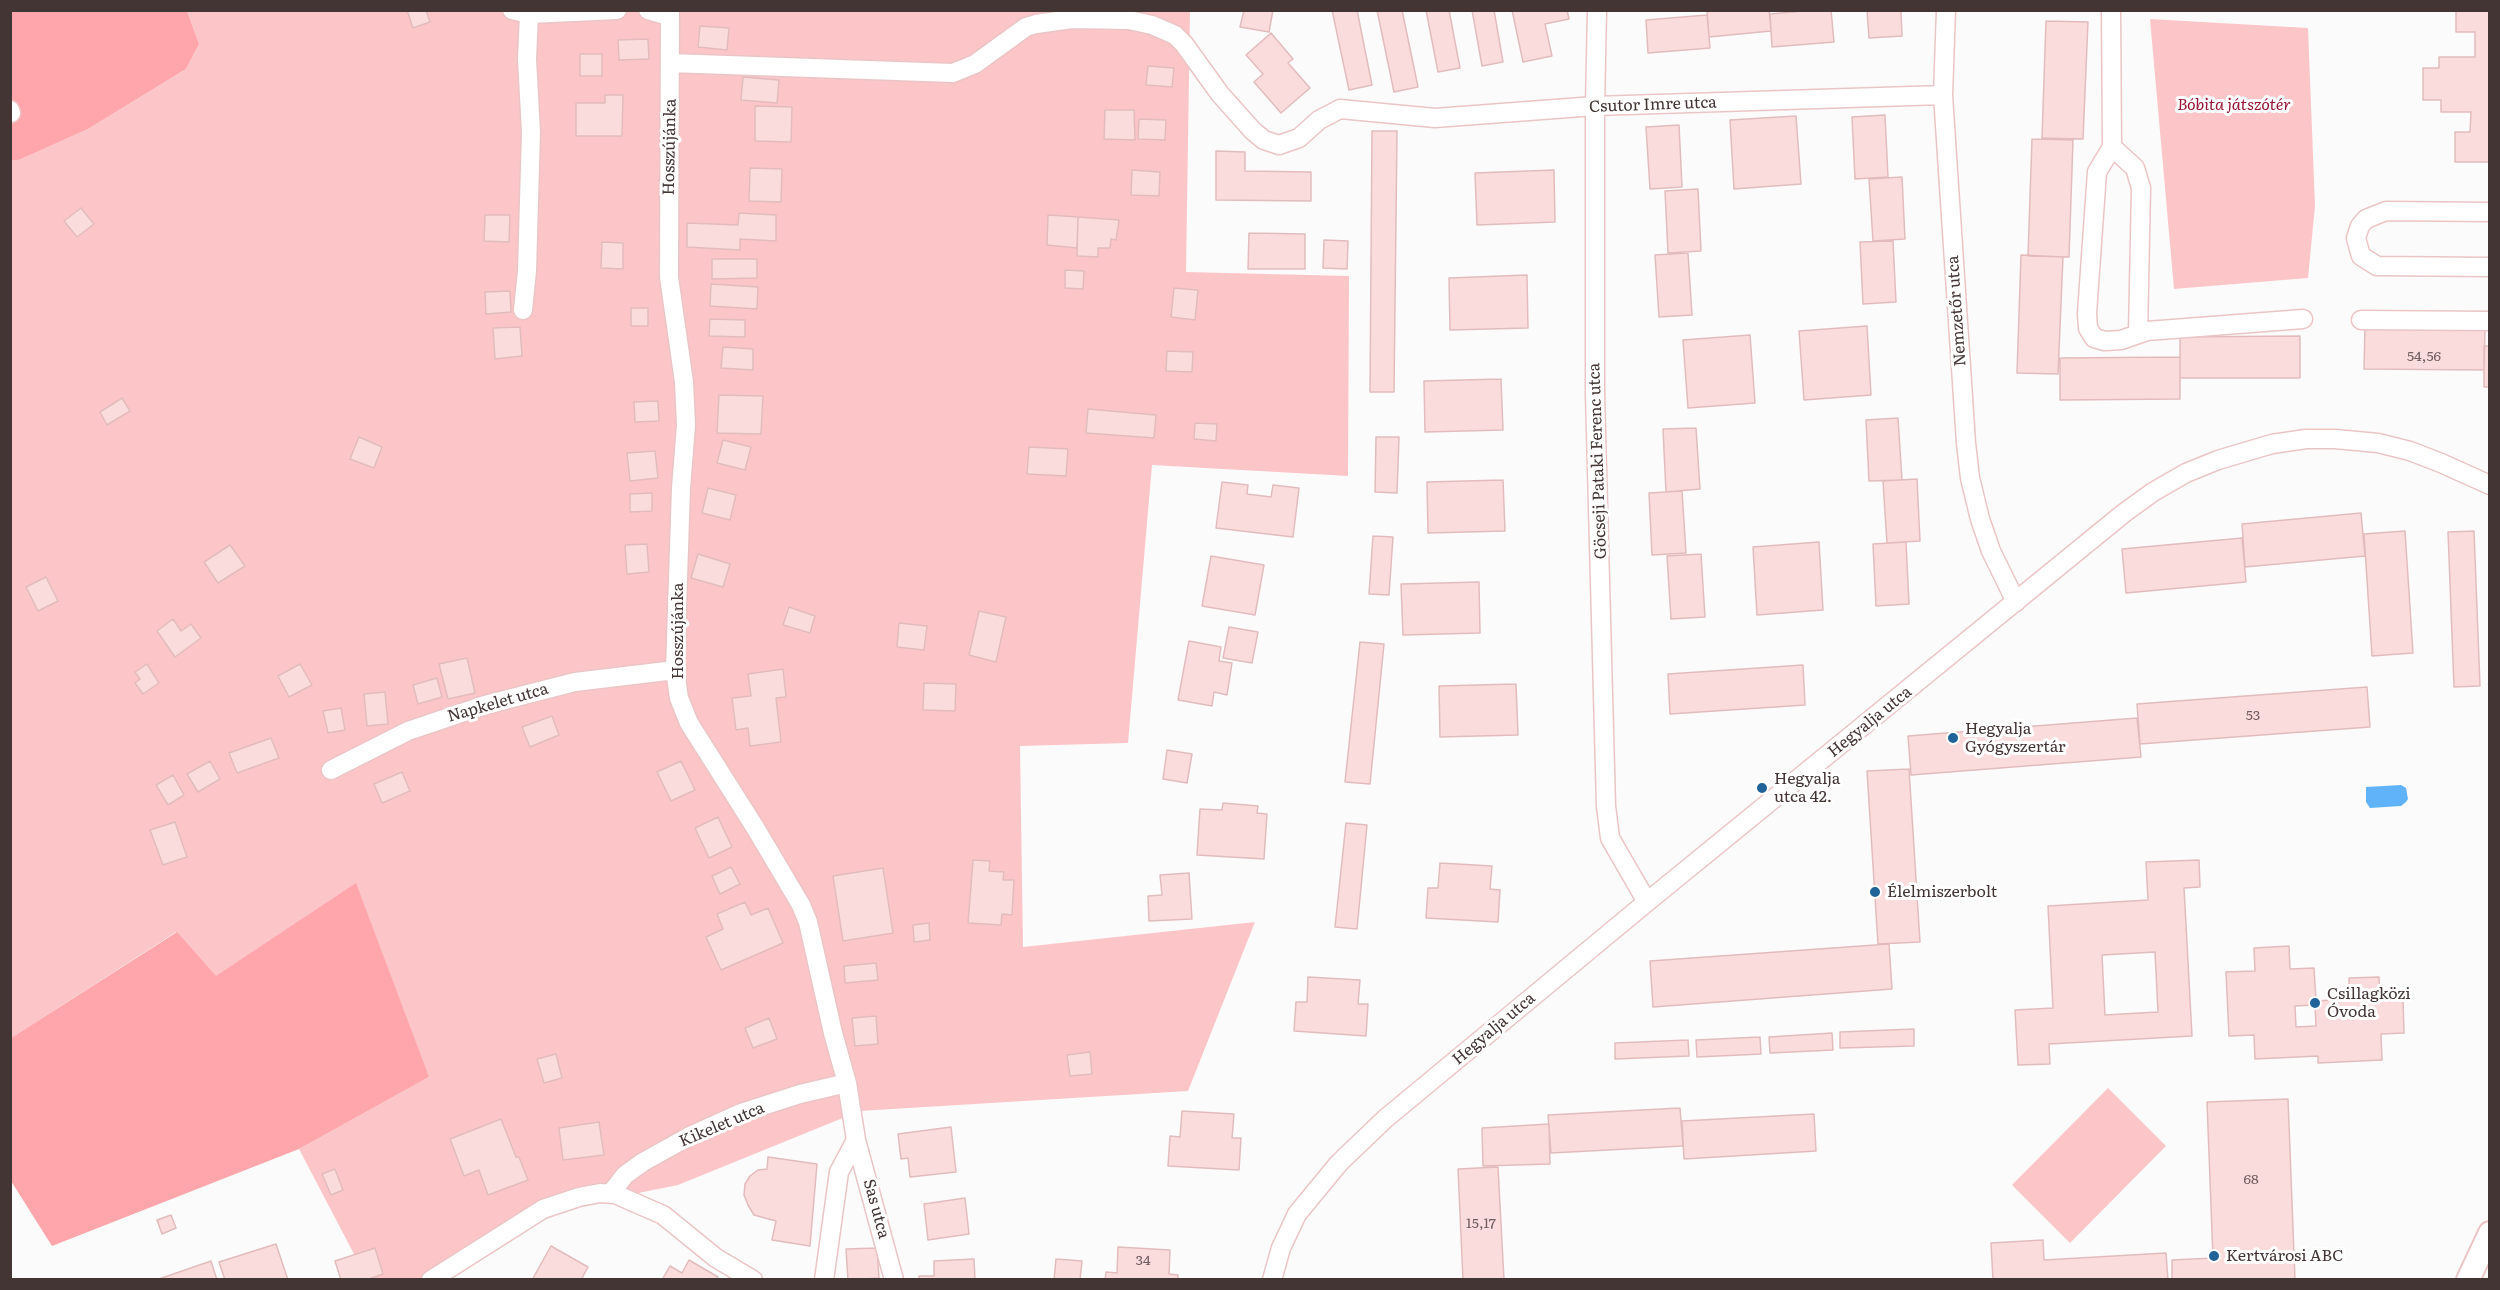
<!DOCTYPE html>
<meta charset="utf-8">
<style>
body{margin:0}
#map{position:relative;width:2500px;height:1290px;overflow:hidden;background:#fbfbfb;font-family:Literata,serif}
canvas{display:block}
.frame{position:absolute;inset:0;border:12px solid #443535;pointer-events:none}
</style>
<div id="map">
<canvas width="2500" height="1290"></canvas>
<div class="frame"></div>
</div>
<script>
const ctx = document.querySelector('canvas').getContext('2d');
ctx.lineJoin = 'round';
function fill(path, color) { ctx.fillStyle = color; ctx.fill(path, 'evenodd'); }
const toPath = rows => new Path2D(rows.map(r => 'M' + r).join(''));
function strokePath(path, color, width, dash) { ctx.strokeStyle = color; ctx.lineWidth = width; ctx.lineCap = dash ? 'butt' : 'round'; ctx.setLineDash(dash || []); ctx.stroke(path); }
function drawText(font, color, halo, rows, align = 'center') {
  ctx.font = font + ' Literata,serif'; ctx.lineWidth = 6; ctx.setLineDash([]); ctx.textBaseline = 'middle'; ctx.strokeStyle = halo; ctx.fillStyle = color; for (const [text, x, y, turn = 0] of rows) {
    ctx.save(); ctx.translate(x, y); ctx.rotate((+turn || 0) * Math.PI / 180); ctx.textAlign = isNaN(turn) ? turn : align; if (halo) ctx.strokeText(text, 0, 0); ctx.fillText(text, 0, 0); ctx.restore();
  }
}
const green = toPath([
 [187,11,1190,11,1186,272,1349,276,1348,476,1152,465,1128,743,1020,746,1023,947,1255,922,1188,1091,860,1111,678,1185,549,1211,419,1279,362,1280,366,1277,299,1149,429,1077,215,976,176,932,11,1038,11,160,19,160,88,129,186,69,199,44],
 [2150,19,2308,28,2315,206,2308,278,2174,289],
 [2108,1088,2166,1146,2070,1243,2012,1185]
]);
const forest = toPath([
 [10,11,187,11,199,44,186,69,155,88,88,129,19,160,11,160],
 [356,883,429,1077,299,1149,52,1246,11,1181,11,1038,177,932,216,976]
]);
const water = toPath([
 [2401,785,2406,788,2408,799,2406,802,2401,806,2370,808,2366,802,2366,787]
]);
const building = toPath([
 [407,10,426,10,430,22,413,28,407,10],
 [1244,10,1273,10,1269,32,1240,27,1244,10],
 [1332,10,1357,10,1372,85,1349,90,1332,10],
 [1377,10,1402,10,1418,87,1394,92,1377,10],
 [1426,10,1449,10,1460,68,1438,72,1426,10],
 [1472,10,1494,10,1503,62,1482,66,1472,10],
 [1512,10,1567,10,1569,19,1545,24,1552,56,1523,62,1512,10],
 [1707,10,1769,10,1771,31,1709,37,1707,10],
 [1814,10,1831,10,1834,42,1772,47,1770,14,1814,10],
 [1867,10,1901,10,1902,36,1869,38,1867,10],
 [2456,10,2490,10,2490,162,2455,162,2455,132,2470,132,2471,112,2441,112,2441,100,2423,100,2423,68,2439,68,2439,57,2475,57,2475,32,2456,32,2456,10],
 [1707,15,1710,48,1648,53,1646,20,1707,15],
 [2046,21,2088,22,2083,139,2042,138,2046,21],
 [700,26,729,28,727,50,698,47,700,26],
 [1271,33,1293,59,1288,63,1310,88,1281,113,1254,82,1263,74,1246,55,1271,33],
 [648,39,649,59,619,60,618,40,648,39],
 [580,54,602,54,602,76,580,76,580,54],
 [1148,66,1174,68,1172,87,1146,85,1148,66],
 [743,77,779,80,777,103,741,100,743,77],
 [605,95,623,95,622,136,576,136,576,103,605,103,605,95],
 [755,106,792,107,791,142,755,141,755,106],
 [1105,110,1134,110,1135,140,1104,139,1105,110],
 [1885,115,1888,177,1855,179,1852,117,1885,115],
 [1796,116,1801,184,1734,189,1730,120,1796,116],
 [1139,119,1166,120,1165,140,1138,139,1139,119],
 [1679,125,1682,187,1650,189,1646,127,1679,125],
 [1372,131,1397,131,1394,392,1370,392,1372,131],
 [2032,139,2073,140,2069,257,2028,256,2032,139],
 [1216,151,1245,152,1245,171,1311,172,1311,201,1216,200,1216,151],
 [750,168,782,169,781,202,749,201,750,168],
 [1132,170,1160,172,1159,196,1131,195,1132,170],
 [1554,170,1555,222,1477,225,1475,173,1554,170],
 [1902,177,1905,239,1873,241,1869,179,1902,177],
 [1698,189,1701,251,1668,253,1665,191,1698,189],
 [81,208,94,224,77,237,64,221,81,208],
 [739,213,776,215,776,241,740,239,740,250,687,247,687,223,738,225,739,213],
 [485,215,510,215,509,242,484,241,485,215],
 [1048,215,1078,217,1077,248,1047,245,1048,215],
 [1078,217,1119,220,1116,240,1111,239,1110,248,1098,248,1098,257,1077,256,1078,217],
 [1249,233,1305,234,1305,269,1248,269,1249,233],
 [1324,240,1348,241,1347,269,1323,268,1324,240],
 [1893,241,1896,302,1863,304,1860,242,1893,241],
 [602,242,623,243,623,269,601,268,602,242],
 [1688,253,1692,315,1659,317,1655,255,1688,253],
 [2021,255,2063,257,2058,374,2017,373,2021,255],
 [712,259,757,259,757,278,712,279,712,259],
 [1065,270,1084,271,1083,289,1065,288,1065,270],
 [1527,275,1528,328,1450,330,1449,278,1527,275],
 [711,284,758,287,757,309,710,306,711,284],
 [1174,288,1198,290,1195,320,1171,317,1174,288],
 [510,291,511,312,486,314,485,292,510,291],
 [631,308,648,308,648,326,631,326,631,308],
 [710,319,745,320,745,337,709,336,710,319],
 [1867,326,1871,395,1804,400,1799,331,1867,326],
 [520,327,522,356,495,359,493,328,520,327],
 [2365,327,2485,328,2484,370,2364,369,2365,327],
 [1750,335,1755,403,1688,408,1683,340,1750,335],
 [2300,336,2300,378,2180,378,2180,337,2300,336],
 [2484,346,2490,346,2490,387,2484,387,2484,346],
 [723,347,753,349,753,370,721,368,723,347],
 [1167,351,1193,352,1192,372,1166,371,1167,351],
 [2180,357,2180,399,2060,400,2060,358,2180,357],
 [1501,379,1503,430,1425,432,1424,381,1501,379],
 [719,395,763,396,761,434,717,433,719,395],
 [122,398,130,411,107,425,100,412,122,398],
 [658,401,659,421,635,422,634,402,658,401],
 [1088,409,1156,415,1154,438,1086,433,1088,409],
 [1898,418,1902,480,1869,481,1866,420,1898,418],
 [1195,423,1217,424,1216,441,1194,439,1195,423],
 [1696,428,1700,489,1666,492,1663,429,1696,428],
 [359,437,382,447,374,468,350,459,359,437],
 [1376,437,1399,437,1397,493,1375,492,1376,437],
 [723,440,751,447,745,470,717,463,723,440],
 [1029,447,1068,449,1066,476,1027,474,1029,447],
 [655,451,658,478,630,481,627,453,655,451],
 [1917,479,1920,541,1887,543,1883,481,1917,479],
 [1503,480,1505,531,1428,533,1427,482,1503,480],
 [1222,482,1248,485,1247,494,1271,497,1273,485,1299,488,1293,537,1216,528,1222,482],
 [708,488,736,495,730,520,702,513,708,488],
 [1682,491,1686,553,1652,555,1649,493,1682,491],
 [652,493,652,511,630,512,630,494,652,493],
 [2361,513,2365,556,2245,567,2242,524,2361,513],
 [2405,531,2413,653,2372,656,2364,534,2405,531],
 [2474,531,2480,686,2454,687,2448,532,2474,531],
 [1373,536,1393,537,1389,595,1369,594,1373,536],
 [2242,538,2246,582,2126,593,2122,549,2242,538],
 [1819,542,1823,610,1757,615,1753,547,1819,542],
 [1906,542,1909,604,1876,606,1873,544,1906,542],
 [647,544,649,572,627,574,625,545,647,544],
 [230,545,245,566,218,583,204,562,230,545],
 [698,554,730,564,723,587,691,578,698,554],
 [1701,554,1705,617,1671,619,1667,556,1701,554],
 [1211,556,1264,565,1255,615,1202,606,1211,556],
 [46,577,58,601,38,611,26,587,46,577],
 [1479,582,1480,633,1403,635,1401,584,1479,582],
 [789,607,815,616,810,633,783,625,789,607],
 [979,611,1006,617,996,662,969,655,979,611],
 [173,619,181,631,191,624,201,638,175,657,157,631,173,619],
 [899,623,927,626,924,650,897,647,899,623],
 [1229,627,1258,632,1252,663,1223,658,1229,627],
 [1189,641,1221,647,1219,661,1232,663,1227,695,1214,692,1212,706,1178,700,1189,641],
 [1360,642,1384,644,1370,784,1345,782,1360,642],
 [467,658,475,693,448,699,439,664,467,658],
 [147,664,159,683,143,694,135,683,140,679,135,672,147,664],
 [300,664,312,685,289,697,278,676,300,664],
 [1803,665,1805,705,1670,714,1668,674,1803,665],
 [783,669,786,697,776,698,781,742,750,746,748,728,736,730,732,698,751,696,748,674,783,669],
 [437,678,442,697,418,704,413,685,437,678],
 [924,683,956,684,955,711,923,710,924,683],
 [1516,684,1518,735,1440,737,1439,686,1516,684],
 [2367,687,2370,727,2140,744,2137,704,2367,687],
 [385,692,388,724,367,726,364,694,385,692],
 [341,708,345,730,328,733,323,711,341,708],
 [552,716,559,735,530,747,522,727,552,716],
 [2137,718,2141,757,1911,775,1908,736,2137,718],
 [271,738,279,758,237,773,229,753,271,738],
 [1167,750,1192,754,1187,783,1163,779,1167,750],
 [210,761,220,779,198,792,187,774,210,761],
 [681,761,695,790,671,801,657,772,681,761],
 [1909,769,1920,942,1878,944,1867,771,1909,769],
 [402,772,410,791,382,803,374,784,402,772],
 [173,775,184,795,168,805,156,785,173,775],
 [1223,803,1258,806,1257,813,1267,814,1264,859,1197,855,1200,809,1222,810,1223,803],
 [718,817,732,847,709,858,695,828,718,817],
 [175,822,187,857,163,865,150,830,175,822],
 [1346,823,1367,825,1357,929,1335,927,1346,823],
 [973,860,990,861,989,871,1004,872,1003,880,1014,880,1012,915,1002,914,1001,925,968,923,973,860],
 [2199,860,2200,887,2184,888,2192,1036,2049,1044,2050,1064,2018,1065,2015,1010,2053,1008,2048,906,2148,900,2146,862,2199,860],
 [2155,952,2158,1012,2105,1015,2102,955,2155,952],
 [1440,863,1492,866,1490,889,1500,890,1498,922,1426,918,1428,888,1438,888,1440,863],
 [731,867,740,884,720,894,712,876,731,867],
 [883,868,893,933,843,941,833,876,883,868],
 [1189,873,1192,919,1149,921,1148,896,1162,895,1160,875,1189,873],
 [745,902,751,915,768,908,783,943,721,970,706,937,723,929,717,914,745,902],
 [929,923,930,940,914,942,913,925,929,923],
 [1889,944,1892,989,1653,1007,1650,961,1889,944],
 [2289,946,2290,969,2314,968,2316,1001,2349,999,2349,978,2379,977,2380,1001,2403,1000,2404,1033,2381,1034,2382,1060,2318,1063,2318,1056,2255,1059,2254,1035,2229,1036,2226,972,2255,971,2254,948,2289,946],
 [2315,1005,2316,1026,2296,1027,2295,1006,2315,1005],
 [876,963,878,980,845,983,844,966,876,963],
 [1308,977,1360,980,1358,1004,1368,1004,1366,1036,1294,1031,1296,1002,1307,1002,1308,977],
 [876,1016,878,1044,855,1046,852,1018,876,1016],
 [769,1018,777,1039,753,1048,745,1028,769,1018],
 [1914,1029,1914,1046,1840,1048,1840,1032,1914,1029],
 [1832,1033,1833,1050,1770,1053,1769,1037,1832,1033],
 [1760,1037,1761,1054,1697,1057,1696,1040,1760,1037],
 [1688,1040,1689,1056,1615,1059,1615,1043,1688,1040],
 [1090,1052,1092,1074,1070,1076,1067,1055,1090,1052],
 [556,1054,562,1078,544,1083,537,1059,556,1054],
 [2288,1099,2295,1280,2172,1280,2172,1260,2213,1258,2207,1102,2288,1099],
 [1680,1108,1683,1146,1551,1153,1548,1115,1680,1108],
 [1182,1111,1234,1114,1232,1138,1241,1138,1239,1170,1168,1166,1170,1136,1180,1137,1182,1111],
 [1814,1114,1816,1151,1684,1159,1682,1121,1814,1114],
 [501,1119,516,1157,519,1157,528,1180,488,1195,479,1170,464,1176,450,1139,501,1119],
 [599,1122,604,1155,563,1160,559,1128,599,1122],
 [1549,1124,1550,1164,1483,1166,1482,1128,1549,1124],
 [951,1127,956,1172,910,1177,908,1158,901,1159,898,1134,951,1127],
 [768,1157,817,1164,810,1246,772,1240,776,1221,754,1215,748,1205,744,1195,745,1184,750,1176,758,1170,767,1169,768,1157],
 [1498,1167,1504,1280,1463,1280,1458,1169,1498,1167],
 [335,1169,343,1190,331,1195,322,1174,335,1169],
 [965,1198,969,1234,928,1240,924,1204,965,1198],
 [171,1215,176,1228,162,1234,157,1220,171,1215],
 [2043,1240,2044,1260,2166,1253,2168,1280,1993,1280,1991,1243,2043,1240],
 [276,1244,288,1280,225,1280,219,1262,276,1244],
 [551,1246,588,1267,581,1280,532,1280,551,1246],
 [1118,1247,1170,1250,1169,1274,1178,1275,1178,1280,1105,1280,1106,1272,1117,1273,1118,1247],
 [375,1248,383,1274,366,1280,341,1280,335,1261,375,1248],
 [877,1248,879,1278,848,1280,846,1249,877,1248],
 [974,1259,975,1280,919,1280,919,1276,934,1276,934,1261,974,1259],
 [1056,1259,1082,1261,1080,1280,1054,1280,1056,1259],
 [689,1260,718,1277,716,1280,662,1280,670,1266,682,1273,689,1260],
 [211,1261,217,1280,156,1280,211,1261]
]);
const minor = toPath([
 [512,10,529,14,617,10],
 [648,10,669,16],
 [670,10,669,277,684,382,686,425,681,488,675,670,679,698,689,723,756,829,801,905,808,922,833,1033,847,1083,856,1140,894,1280],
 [1597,10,1595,106,1595,394,1606,806,1610,838,1647,902],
 [1946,10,1943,95,1966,443,1970,478,1980,519,1991,551,2016,602],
 [2111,10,2112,147,2097,172,2087,313,2088,328,2094,338,2105,341,2121,340,2147,331,2303,319],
 [670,63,953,73,975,64,1026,27,1036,24,1072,19,1129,20,1152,25,1175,35,1184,44,1220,94,1253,131,1264,140,1279,145,1299,138,1319,120,1340,109,1435,118,1595,106,1943,95],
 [10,110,11,113],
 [2112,147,2135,168,2141,188,2138,334],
 [2490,212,2386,211,2366,219,2360,226,2356,238,2361,256,2377,266,2490,267],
 [523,310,527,271,531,132,527,59,529,14],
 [2361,320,2490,321],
 [331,770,408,731,485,705,575,682,675,670],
 [611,1193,625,1175,643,1162,688,1137,741,1113,800,1094,847,1083],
 [431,1280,543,1209,579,1197,600,1193,615,1194,663,1215,716,1258,753,1280],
 [824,1280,839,1172,856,1140],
 [1272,1280,1281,1248,1297,1214,1339,1163,1385,1119,1647,902,2124,513,2153,492,2186,473,2218,460,2272,444,2306,439,2335,439,2378,443,2410,451,2441,463,2490,485]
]);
const tertiary = toPath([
 [2468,1280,2490,1233]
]);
const markers = [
 [1953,738,6,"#1f6398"],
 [1762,788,6,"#1f6398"],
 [1875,892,6,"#1f6398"],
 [2315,1003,6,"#1f6398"],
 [2214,1256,6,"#1f6398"]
];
const numberNames = [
 ["54,56",2424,357],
 ["53",2253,716],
 ["68",2251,1180],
 ["15,17",1481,1224],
 ["34",1143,1261]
];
const streetNames = [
 ["Csutor Imre utca",1653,105,-2],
 ["Hosszújánka",670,147,-89],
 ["Nemzetőr utca",1957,311,-94],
 ["Göcseji Pataki Ferenc utca",1598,461,-92],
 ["Hosszújánka",678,631,-90],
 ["Napkelet utca",498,703,-16],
 ["Hegyalja utca",1870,722,-39],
 ["Hegyalja utca",1494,1029,-40],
 ["Kikelet utca",722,1125,-23],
 ["Sas utca",876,1209,75]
];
const parkNames = [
 ["Bóbita játszótér",2234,105]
];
const poiNames = [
 ["Hegyalja",1965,729],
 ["Gyógyszertár",1965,747],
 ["Hegyalja",1774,779],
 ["utca 42.",1774,797],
 ["Élelmiszerbolt",1887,892],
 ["Csillagközi",2327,994],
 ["Óvoda",2327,1012],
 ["Kertvárosi ABC",2226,1256]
];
fill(green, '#fcc6c8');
fill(forest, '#fea6ab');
fill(water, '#61b3f9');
fill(building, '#fbdcdc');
strokePath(building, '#e2bcbd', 1.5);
strokePath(minor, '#ebc5c6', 21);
strokePath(tertiary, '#ebc5c6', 26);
strokePath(minor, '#fff', 18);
strokePath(tertiary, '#fff', 22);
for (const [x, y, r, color] of markers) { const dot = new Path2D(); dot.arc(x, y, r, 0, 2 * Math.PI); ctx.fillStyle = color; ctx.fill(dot); strokePath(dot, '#fff', 2); }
drawText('14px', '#725f5f', null, numberNames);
drawText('16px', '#443535', '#fff', streetNames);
drawText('italic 16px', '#951532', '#fff', parkNames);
drawText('16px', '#443535', '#fff', poiNames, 'left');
</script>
